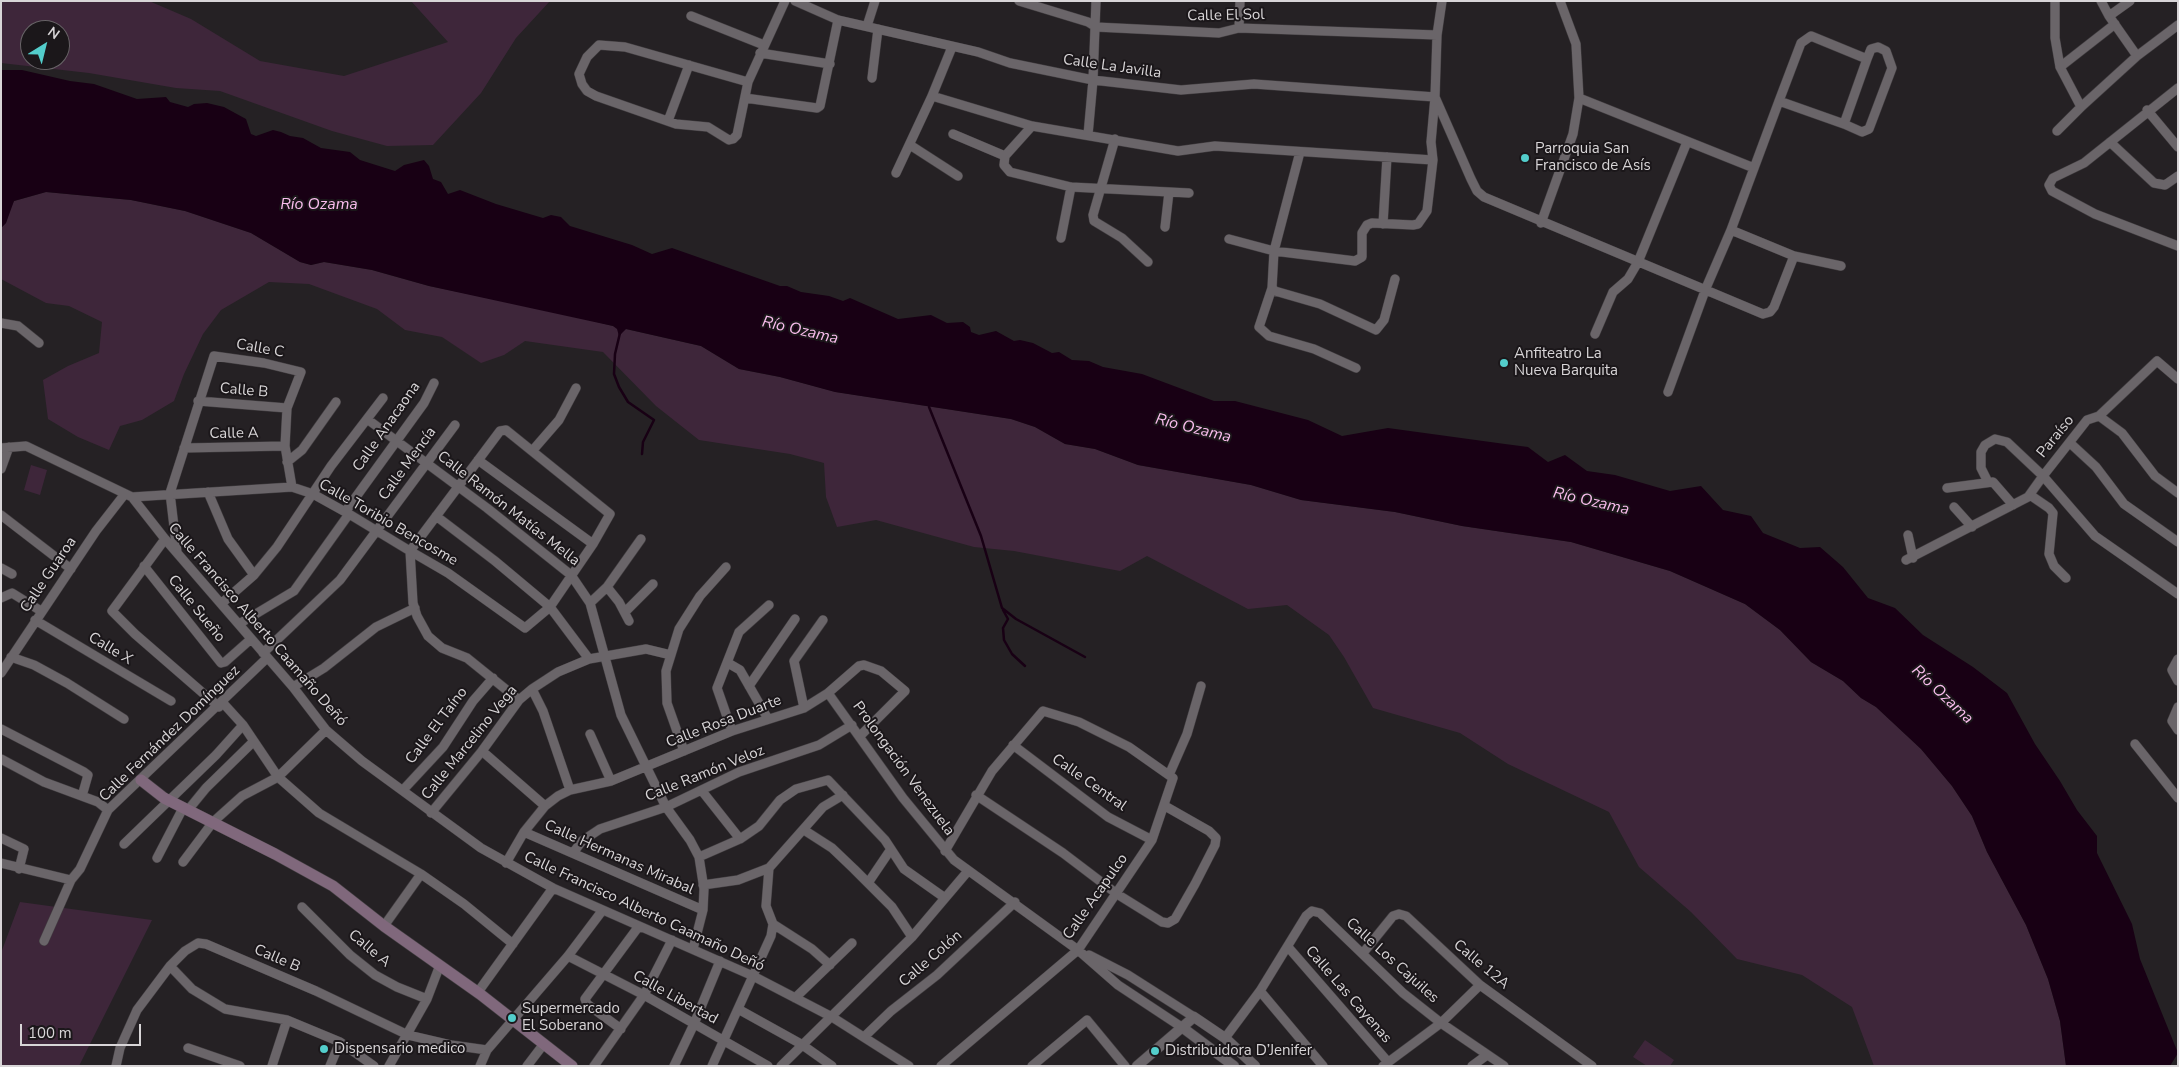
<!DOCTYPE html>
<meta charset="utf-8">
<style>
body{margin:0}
#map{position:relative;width:2179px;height:1067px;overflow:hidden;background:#252124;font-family:"Nunito Sans",sans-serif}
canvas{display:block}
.frame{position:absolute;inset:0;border:2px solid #d8d5d7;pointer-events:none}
.north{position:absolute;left:20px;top:20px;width:50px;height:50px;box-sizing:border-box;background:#1b171a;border:1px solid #676366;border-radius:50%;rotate:36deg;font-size:14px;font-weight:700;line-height:20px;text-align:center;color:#d8d5d7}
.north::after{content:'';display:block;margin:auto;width:18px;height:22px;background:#53cdcb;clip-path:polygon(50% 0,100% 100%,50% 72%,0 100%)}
.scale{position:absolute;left:20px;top:1024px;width:121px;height:22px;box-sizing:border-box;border:2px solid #d8d5d7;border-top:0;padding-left:6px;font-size:15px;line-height:18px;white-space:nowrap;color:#d8d5d7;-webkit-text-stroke:4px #1b171a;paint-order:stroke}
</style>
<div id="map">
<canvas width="2179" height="1067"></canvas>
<div class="frame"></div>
<div class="north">N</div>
<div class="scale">100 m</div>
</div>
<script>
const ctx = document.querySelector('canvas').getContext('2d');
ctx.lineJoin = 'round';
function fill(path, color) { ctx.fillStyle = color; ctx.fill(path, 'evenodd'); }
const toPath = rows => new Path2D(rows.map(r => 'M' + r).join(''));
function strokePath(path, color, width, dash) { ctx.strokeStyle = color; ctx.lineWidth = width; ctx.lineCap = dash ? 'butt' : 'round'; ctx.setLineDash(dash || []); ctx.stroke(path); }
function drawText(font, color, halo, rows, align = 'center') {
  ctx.font = font + ' "Nunito Sans",sans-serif'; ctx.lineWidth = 4; ctx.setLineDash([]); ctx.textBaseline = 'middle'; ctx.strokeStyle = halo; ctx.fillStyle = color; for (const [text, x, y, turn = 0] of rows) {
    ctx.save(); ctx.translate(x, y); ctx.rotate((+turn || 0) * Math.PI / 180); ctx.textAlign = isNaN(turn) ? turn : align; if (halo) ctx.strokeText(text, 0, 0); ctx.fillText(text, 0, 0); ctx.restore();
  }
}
const green = toPath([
 [1,1,149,1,191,19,260,61,344,76,448,42,411,1,550,1,516,38,481,93,433,145,387,146,332,131,220,91,176,88,89,73,1,63],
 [30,30,60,30,60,60,30,60],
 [46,192,131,200,185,211,251,233,300,262,311,265,324,262,372,270,429,286,561,313,613,326,623,330,626,329,701,346,739,369,780,377,836,392,1011,419,1035,427,1065,444,1095,449,1138,465,1251,485,1301,500,1395,512,1462,526,1571,542,1670,571,1745,604,1780,630,1811,662,1843,681,1861,698,1876,707,1921,749,1952,786,1972,816,1987,852,2026,925,2048,979,2060,1021,2066,1066,1874,1066,1852,1007,1802,975,1737,959,1691,912,1639,867,1609,812,1508,764,1460,733,1373,708,1344,657,1329,635,1287,605,1248,609,1147,556,1120,571,1014,551,974,547,876,520,837,527,826,497,824,463,790,454,699,440,656,406,603,352,525,341,504,355,481,363,442,337,405,330,377,309,309,284,269,282,221,310,203,334,184,374,174,401,142,420,120,426,109,450,78,437,48,419,43,380,68,366,99,353,102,322,69,306,46,303,1,279,1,228,6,223,10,208,14,201],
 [31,465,47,470,40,495,24,490],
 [20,902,152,920,79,1066,1,1066,1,953],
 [1645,1040,1674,1060,1670,1066,1647,1066,1633,1057]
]);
const water = toPath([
 [1,70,22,70,70,81,94,84,137,99,166,97,170,102,188,107,194,104,207,103,224,107,246,119,251,134,256,136,273,130,281,132,290,136,303,138,321,148,350,152,360,160,395,171,404,165,424,160,429,166,433,179,441,182,448,194,460,190,496,204,543,218,551,215,561,217,570,226,632,245,652,254,672,248,780,286,787,286,801,292,829,296,843,301,850,298,898,319,931,315,947,323,963,322,970,327,971,332,979,335,996,331,1014,341,1020,340,1033,343,1052,353,1059,352,1072,360,1089,361,1103,367,1142,374,1214,401,1235,401,1308,420,1342,436,1388,428,1505,444,1528,447,1548,462,1565,455,1587,471,1615,475,1670,491,1701,486,1723,510,1751,516,1763,533,1800,548,1820,547,1843,567,1868,598,1895,608,1923,635,1973,667,2007,693,2035,744,2060,781,2077,810,2097,836,2097,853,2132,924,2140,959,2178,1053,2170,1066,2066,1066,2060,1021,2048,979,2026,925,1987,852,1972,816,1952,786,1921,749,1876,707,1861,698,1843,681,1811,662,1780,630,1745,604,1670,571,1571,542,1462,526,1395,512,1301,500,1251,485,1138,465,1095,449,1065,444,1035,427,1011,419,835,392,780,377,739,369,701,346,626,329,619,336,617,329,613,326,429,286,372,270,324,262,311,265,300,262,251,233,185,211,131,200,46,192,14,201,6,223,1,228]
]);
const stream = toPath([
 [620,333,615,354,614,374,619,387,628,402,654,420,643,442,642,454],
 [929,407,981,536,1002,608,1016,619,1085,657],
 [1003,610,1008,619,1003,628,1004,640,1012,654,1025,666]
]);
const minor = toPath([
 [795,1,838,20,978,52,1010,63,1093,80,1181,90,1254,84,1435,97,1431,142,1433,160,1427,211,1418,224,1413,225,1372,223,1367,225,1362,233,1362,257,1355,261,1274,251,1229,239],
 [1019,1,1088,22,1096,27,1219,33,1239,28,1437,35],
 [1442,1,1437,35,1435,97,1471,179,1477,191,1484,197,1763,314,1770,312,1774,307,1794,256],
 [2055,1,2055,38,2060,67],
 [2101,1,2109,16,2130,1],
 [691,16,764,45],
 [2109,16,2137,56,2178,25],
 [2115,24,2060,67,2081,107,2137,56],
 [867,26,875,1],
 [1239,28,1240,1],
 [760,53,830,64],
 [872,78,878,29],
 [748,82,625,47,599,45,587,57,579,74,582,84,587,91,596,96,676,124,708,127,729,140,733,139,737,135,748,82,785,1],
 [2178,88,2084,163,2053,178,2049,185,2052,191,2095,214,2178,246],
 [932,96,1032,126,1178,151,1215,146,1433,160],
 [745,98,817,108,820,106,838,20],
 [1579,98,1754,168],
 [2147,110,2178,147],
 [668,121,689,65],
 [1844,124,1862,132,1869,129,1892,68,1886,51,1878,47,1871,49,1867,59],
 [1032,126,1005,156,1004,165,1010,172,1071,187,1189,193],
 [2057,131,2081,107],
 [953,134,1005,156],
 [1088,135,1093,80,1096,1],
 [1115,139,1093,215,1094,221,1122,238,1148,262],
 [2110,142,2154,183,2165,185,2178,176],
 [910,145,958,176],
 [1300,152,1274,251,1272,288,1259,327,1269,336,1314,349,1356,368],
 [896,173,932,96,952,47],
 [1541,223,1573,134,1579,98,1576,44,1560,1],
 [1383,224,1387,157],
 [1165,227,1169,192],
 [1731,230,1794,256,1841,266],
 [1061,238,1071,187],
 [1272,288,1275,291,1320,304,1376,330,1384,320,1395,279],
 [1,323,18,326,39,343],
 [1595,334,1613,292,1628,279,1638,262,1687,142],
 [1668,392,1706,288,1731,230,1779,101,1801,43,1811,36,1867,59,1844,124,1779,101],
 [198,401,287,408],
 [2099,416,2157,361,2178,379],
 [367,419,487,508,571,575,590,603,621,715,666,807,690,840,699,857,704,889,703,910,693,949],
 [2070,443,2096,467,2124,504,2178,542],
 [1,448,26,446,132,497,165,539,293,687,326,730,362,761,481,848,553,888,753,976,832,1017,909,1066],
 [184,448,285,446],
 [533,450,559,420,576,388],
 [478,460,593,544],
 [287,462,302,450,336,402],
 [1,469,9,447],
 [1947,488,1993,482,2013,505],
 [208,492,228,539,254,575],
 [2178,493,2155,476,2122,433,2099,416,2087,420,2043,476,2095,536,2178,594],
 [2030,495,2049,508,2053,513,2049,554,2054,566,2066,578],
 [132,497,292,487,313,494,349,514,410,551,448,573,525,628,550,607,593,544,610,514,506,430,500,431,410,551,413,603,417,616,428,636,442,648,467,658,519,700],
 [1954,507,1972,527],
 [345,512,424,403,434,383],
 [1,515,71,569],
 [436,516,495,561,550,607,589,659],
 [1908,535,1913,558],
 [165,539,112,611,135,634,219,707],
 [177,552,170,493,214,356,264,363,301,372,287,408,285,446,292,487],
 [1906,560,2028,497,2043,476,2007,442,1995,439,1985,445,1981,452,1981,468,1988,482],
 [144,566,221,663,225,662,251,639],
 [1,568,12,574],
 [607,587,619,602,629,621],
 [1,598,12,593,41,611],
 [222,603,254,575,277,547,331,466,383,398],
 [590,603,607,587,641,539],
 [625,612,653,584],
 [35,620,171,701],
 [239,624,294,591,349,514],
 [263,653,340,580,455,425],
 [11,657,34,665,67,683,124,719],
 [2178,659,2172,670,2178,681],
 [728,663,740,670,768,719],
 [1,673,96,531,124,495],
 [749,686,795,619],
 [293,687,324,668,376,627,415,608],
 [532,689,543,711,570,790],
 [828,693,903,798,954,860,1078,950,1118,985,1183,1028],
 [223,703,243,725,278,777,319,813,421,874,464,904,513,944],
 [2178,707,2172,721,2178,730],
 [804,708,794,661,823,620],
 [1,729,84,772,88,775,82,796],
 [732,731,717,688,739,632,769,605],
 [590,734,611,781],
 [2135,744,2178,798],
 [1013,745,1108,817,1152,840],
 [482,751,545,806],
 [684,751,667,703,666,671,679,629,700,596,726,567],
 [1,759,44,782,98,802,108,810],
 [1169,775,1187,734,1201,686],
 [403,790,443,747,473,701,493,678],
 [702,791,740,839],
 [976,795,1063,853,1117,894,1162,922,1168,923,1175,919,1195,884,1215,845,1216,838,1209,831,1165,806],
 [188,810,206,788,253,742],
 [431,813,482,751,519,700,532,689,558,672,589,659,646,649,671,655],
 [804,830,832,848,854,869,892,907,912,937],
 [524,832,703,910],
 [1,838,24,849,19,869],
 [124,844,216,755,243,725],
 [573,853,582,841,600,829,666,807,739,772,819,745,852,725],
 [699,857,740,839,759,826,780,800,796,789,828,780,885,840,904,869,945,898],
 [157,858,183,808],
 [183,862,213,822,242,796,278,777,326,730],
 [1,863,71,880],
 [506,863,524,832,545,806,558,796,570,790,611,781,732,731,804,708,828,693,859,666,864,665,881,671,905,691,860,736],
 [868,883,891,849],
 [703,885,738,880,769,868,823,807,843,795],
 [302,907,350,955,375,975,397,987,427,999],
 [773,924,812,949,830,965],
 [384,926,421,874],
 [44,941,71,880,80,869,108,810,267,658],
 [1288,947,1388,1062],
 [1363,953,1393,916,1399,914,1406,916,1480,985,1592,1066],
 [1089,955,1128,975,1194,1017],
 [568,956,644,995,768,1066],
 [170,966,192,989,225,1009,287,1020,340,1042,374,1066],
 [1260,991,1323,1066],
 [478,992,553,888],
 [795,998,852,943],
 [738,1009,801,1044,832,1066],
 [621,1029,587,1004,585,999,639,926],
 [865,1036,891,1011,937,975,1015,902],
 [1225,1038,1260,991,1306,916,1312,911,1320,913,1403,993,1441,1023,1504,1066],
 [188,1048,240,1066],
 [116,1066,120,1048,137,1010,170,966,185,951,198,943,206,944,316,991,408,1035,451,1045,487,1050],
 [272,1066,287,1020],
 [330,1066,340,1042],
 [389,1066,427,999,440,965],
 [480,1066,487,1050,568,956,602,911],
 [527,1066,543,1045],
 [594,1066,644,995,672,940],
 [674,1066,694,1024,720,961],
 [712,1066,771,936,773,924,766,906,769,868],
 [781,1066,912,937,968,871],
 [941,1066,1078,950,1152,840,1173,778,1129,747,1079,722,1043,711,992,771,945,851],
 [1032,1066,1087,1020,1125,1066],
 [1383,1066,1441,1023,1480,985],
 [1472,1066,1487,1055]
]);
const tertiary = toPath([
 [1183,1028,1234,1066],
 [1137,1066,1194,1017,1225,1038,1255,1066]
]);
const secondary = toPath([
 [141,780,164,798,275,854,333,886,384,926,480,994,572,1066]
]);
const markers = [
 [1525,158,5,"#53cdcb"],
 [1504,363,5,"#53cdcb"],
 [512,1018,5,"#53cdcb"],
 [324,1049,5,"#53cdcb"],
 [1155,1051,5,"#53cdcb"]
];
const streetNames = [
 ["Calle El Sol",1226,16,-1],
 ["Calle La Javilla",1112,67,8],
 ["Calle C",260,349,10],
 ["Calle B",244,391,5],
 ["Calle Anacaona",387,427,-55],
 ["Calle A",234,434,-1],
 ["Paraíso",2056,437,-51],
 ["Calle Mencía",408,464,-54],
 ["Calle Ramón Matías Mella",508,509,38],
 ["Calle Toribio Bencosme",388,523,30],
 ["Calle Guaroa",49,575,-56],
 ["Calle Sueño",196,609,51],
 ["Calle Francisco Alberto Caamaño Deñó",257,625,49],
 ["Calle X",110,649,31],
 ["Calle Rosa Duarte",724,722,-21],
 ["Calle El Taíno",437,726,-53],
 ["Calle Fernández Domínguez",170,734,-44],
 ["Calle Marcelino Vega",470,743,-51],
 ["Prolongación Venezuela",903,769,54],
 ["Calle Ramón Veloz",705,774,-22],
 ["Calle Central",1089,783,35],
 ["Calle Hermanas Mirabal",619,858,24],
 ["Calle Acapulco",1096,897,-55],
 ["Calle Francisco Alberto Caamaño Deñó",644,912,25],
 ["Calle A",369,949,40],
 ["Calle B",277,959,23],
 ["Calle Colón",931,959,-41],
 ["Calle Los Cajuiles",1392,961,42],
 ["Calle 12A",1481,965,40],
 ["Calle Las Cayenas",1348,995,49],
 ["Calle Libertad",675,998,29]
];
const poiNames = [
 ["Parroquia San",1535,149],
 ["Francisco de Asís",1535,166],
 ["Anfiteatro La",1514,354],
 ["Nueva Barquita",1514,371],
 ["Supermercado",522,1009],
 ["El Soberano",522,1026],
 ["Dispensario medico",334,1049],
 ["Distribuidora D’Jenifer",1165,1051]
];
const waterNames = [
 ["Río Ozama",319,205],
 ["Río Ozama",800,331,13],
 ["Río Ozama",1193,429,14],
 ["Río Ozama",1591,502,13],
 ["Río Ozama",1942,695,43]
];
fill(green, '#3e263a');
fill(water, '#180014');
strokePath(stream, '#180014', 2.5);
strokePath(minor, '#433f42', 10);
strokePath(tertiary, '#433f42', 11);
strokePath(secondary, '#433f42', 12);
strokePath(minor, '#6a6569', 9);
strokePath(tertiary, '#6a6569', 10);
strokePath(secondary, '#80687c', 11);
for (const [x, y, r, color] of markers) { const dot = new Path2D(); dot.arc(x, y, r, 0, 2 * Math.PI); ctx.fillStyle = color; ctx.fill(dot); strokePath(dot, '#1b171a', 2); }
drawText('15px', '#d8d5d7', '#1b171a', streetNames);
drawText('15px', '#d8d5d7', '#1b171a', poiNames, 'left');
drawText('italic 16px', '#f9bded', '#1b171a', waterNames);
</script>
